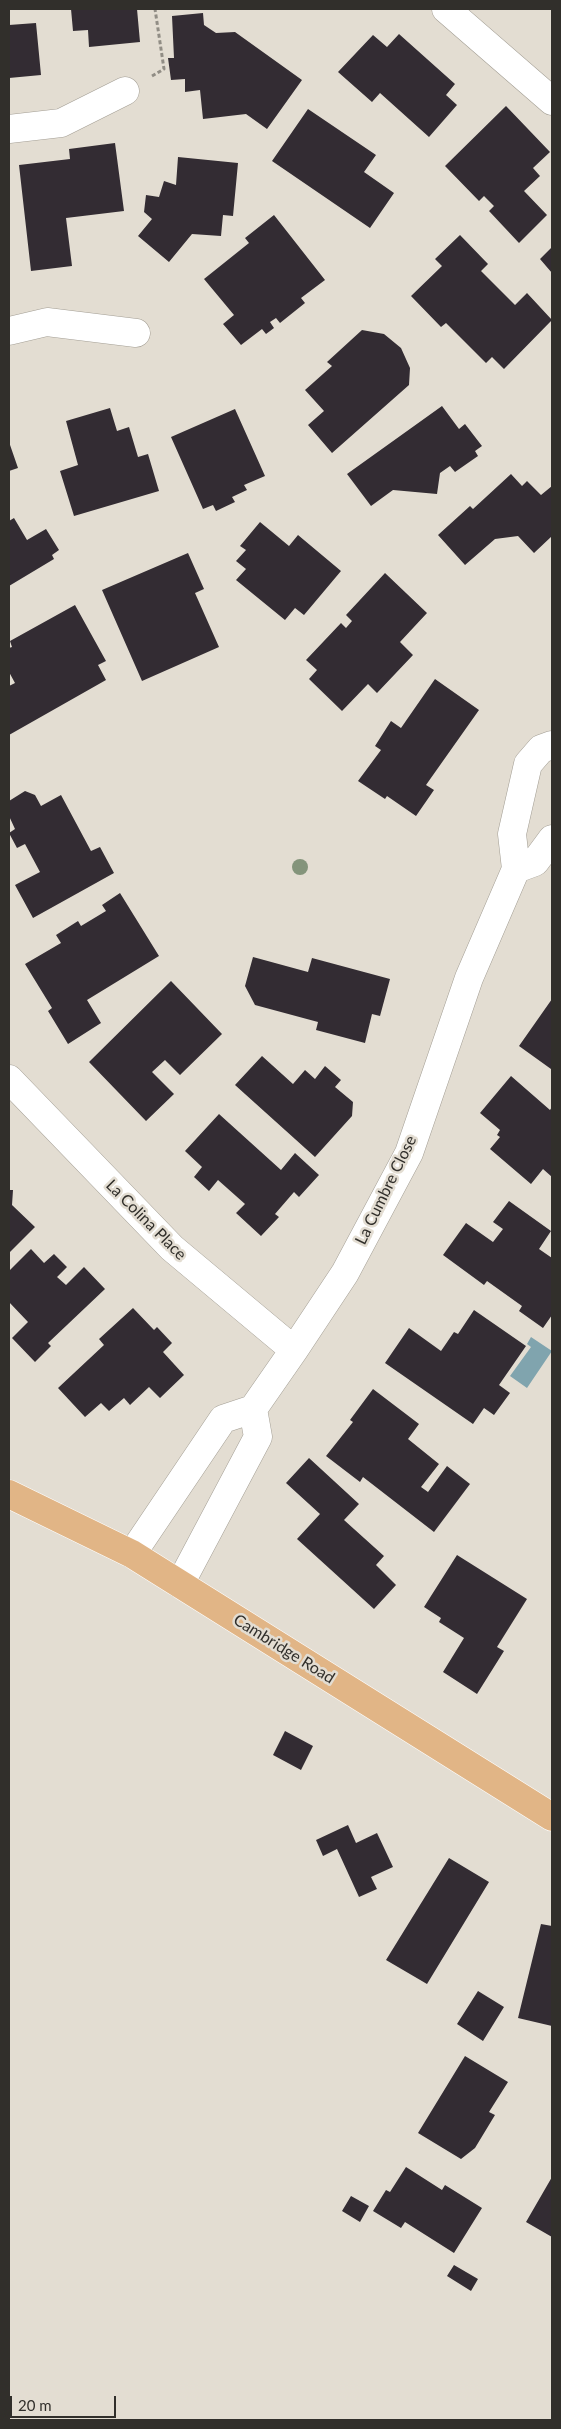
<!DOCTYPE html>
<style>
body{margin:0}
#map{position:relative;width:561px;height:2429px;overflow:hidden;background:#e3ddd2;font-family:Lato,sans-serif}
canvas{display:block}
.frame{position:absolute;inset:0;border:10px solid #312f2b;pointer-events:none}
.scale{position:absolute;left:10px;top:2396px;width:106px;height:22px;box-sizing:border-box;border:2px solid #312f2b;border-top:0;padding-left:6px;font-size:15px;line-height:18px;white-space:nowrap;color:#312f2b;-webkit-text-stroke:4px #e3ddd2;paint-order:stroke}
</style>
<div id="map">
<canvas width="561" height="2429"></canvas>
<div class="frame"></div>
<div class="scale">20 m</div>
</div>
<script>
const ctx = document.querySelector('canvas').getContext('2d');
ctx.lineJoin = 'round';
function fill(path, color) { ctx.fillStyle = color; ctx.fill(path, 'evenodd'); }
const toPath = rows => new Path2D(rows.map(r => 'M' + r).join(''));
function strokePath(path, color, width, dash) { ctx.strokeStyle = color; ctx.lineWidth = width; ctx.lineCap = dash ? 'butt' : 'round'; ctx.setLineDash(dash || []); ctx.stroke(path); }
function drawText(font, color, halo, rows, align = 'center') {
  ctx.font = font + ' Lato,sans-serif'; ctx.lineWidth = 5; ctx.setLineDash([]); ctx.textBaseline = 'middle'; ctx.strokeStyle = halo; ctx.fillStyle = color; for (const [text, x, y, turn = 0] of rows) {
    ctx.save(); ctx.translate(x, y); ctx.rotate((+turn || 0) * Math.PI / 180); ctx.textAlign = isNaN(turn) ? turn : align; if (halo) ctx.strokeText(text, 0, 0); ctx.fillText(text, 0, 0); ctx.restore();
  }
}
const water = toPath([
 [531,1337,552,1351,527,1388,510,1376,531,1347,527,1344]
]);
const building = toPath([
 [71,9,137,9,140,42,89,47,88,30,73,31],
 [203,13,204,25,216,33,235,32,302,80,267,129,246,114,203,119,200,90,185,92,185,79,171,80,168,58,174,58,172,16],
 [36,23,41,75,9,78,9,25],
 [399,34,455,84,446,95,457,105,429,137,380,93,372,102,338,72,373,35,387,47],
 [506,106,550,152,533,168,540,176,524,191,547,215,519,243,489,211,494,206,484,196,479,201,445,166],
 [308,109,376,155,364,172,394,193,370,228,272,161],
 [115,143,124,211,66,218,72,266,31,271,19,165,70,159,69,149],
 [178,157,238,163,233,216,223,215,221,236,192,234,169,262,138,236,152,219,144,212,146,195,159,197,164,181,176,185],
 [274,215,325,280,301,298,305,303,280,323,276,318,270,322,274,328,266,334,262,329,241,345,223,324,234,315,204,279,249,243,245,238],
 [460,235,488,264,481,271,515,305,527,293,552,320,504,369,492,357,486,363,446,323,441,327,411,296,442,266,435,259],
 [552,247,552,273,540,259],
 [362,330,384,334,401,348,410,368,409,385,332,453,308,425,324,411,305,390,332,366,327,362],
 [442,406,459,429,465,424,482,446,475,451,478,456,455,472,450,466,440,473,437,494,393,490,371,506,347,474],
 [110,408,117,431,129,427,138,457,148,454,159,491,74,516,60,471,78,465,66,421],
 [235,409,265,476,244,485,247,490,232,497,235,502,216,511,213,505,203,509,171,437],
 [9,442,18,468,9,471],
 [511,474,522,486,527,481,541,495,552,486,552,536,534,553,518,536,495,539,465,565,438,535,470,506,473,509],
 [14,518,27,540,46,529,59,550,52,555,54,559,9,586,9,521],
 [260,522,289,546,298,535,341,571,304,615,295,608,285,620,236,580,246,569,236,561,246,550,240,546],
 [188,553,204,589,195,593,219,647,142,681,102,590],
 [385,573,427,613,400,642,413,655,377,693,368,684,342,711,309,679,317,670,306,660,341,623,346,628,352,621,346,615],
 [75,605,106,661,98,665,106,680,9,735,9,686,15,683,9,672,9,648,12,647,10,641],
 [435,679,479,710,426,785,434,790,416,816,387,796,385,799,358,781,381,750,375,746,391,721,401,728],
 [25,791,35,795,41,806,61,795,91,851,100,847,114,873,33,918,15,885,40,872,25,844,17,848,9,833,15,829,9,816,9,801],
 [120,893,159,956,87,1000,101,1023,68,1044,48,1011,52,1008,25,964,61,943,56,935,78,921,81,926,106,911,102,905],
 [253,957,308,972,312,958,390,979,380,1016,372,1014,365,1043,316,1030,318,1022,255,1005,245,986],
 [171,981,222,1034,180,1075,165,1060,152,1072,174,1094,146,1121,89,1062],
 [552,999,552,1067,551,1069,519,1046],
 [262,1056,293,1084,305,1070,315,1079,325,1066,341,1080,335,1087,353,1102,352,1116,315,1157,235,1085],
 [511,1076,550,1110,552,1107,552,1177,543,1169,531,1184,490,1149,500,1137,497,1135,500,1130,480,1113],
 [219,1114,281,1170,295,1153,319,1175,299,1197,294,1192,275,1214,279,1217,261,1236,236,1213,245,1204,218,1180,209,1191,194,1177,202,1167,185,1151],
 [9,1190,13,1190,12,1205,35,1227,9,1253],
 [509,1201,551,1231,539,1249,552,1258,552,1315,543,1328,519,1311,522,1306,487,1281,484,1285,443,1255,466,1223,493,1242,503,1229,493,1222],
 [31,1249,44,1263,54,1254,67,1267,57,1277,66,1285,84,1267,105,1289,48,1343,51,1346,35,1362,12,1338,28,1322,9,1302,9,1271],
 [133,1308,154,1330,157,1327,172,1343,163,1352,184,1375,160,1398,149,1387,130,1405,124,1398,109,1411,101,1403,85,1417,58,1388,104,1345,99,1339],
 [474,1310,526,1346,499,1385,510,1393,494,1415,484,1408,473,1424,385,1363,409,1328,441,1351,454,1332,458,1334],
 [373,1389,419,1424,408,1439,439,1464,421,1487,428,1492,447,1466,470,1484,434,1532,363,1477,360,1482,326,1456,353,1422,350,1420],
 [309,1458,359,1504,344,1520,384,1556,376,1565,396,1585,374,1609,297,1539,320,1514,286,1483],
 [457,1555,527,1599,497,1647,504,1651,477,1694,443,1672,464,1638,439,1622,441,1618,424,1607],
 [285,1731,313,1746,301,1770,273,1755],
 [348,1825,356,1843,377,1833,393,1867,371,1877,377,1889,359,1897,337,1849,323,1856,316,1840],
 [449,1858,489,1882,427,1984,386,1960],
 [541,1924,552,1926,552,2026,518,2018],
 [478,1991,504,2007,483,2041,457,2024],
 [465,2056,508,2082,489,2112,495,2115,475,2148,461,2159,418,2133],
 [406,2167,442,2190,445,2185,482,2208,454,2253,405,2222,401,2228,373,2211,386,2190,390,2192],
 [552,2177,552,2237,526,2222],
 [351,2196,369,2206,360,2222,342,2211],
 [454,2265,478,2279,471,2291,447,2276]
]);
const path = toPath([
 [152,76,164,69,155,9]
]);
const minor = toPath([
 [446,9,552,101],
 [9,129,61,123,125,91],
 [9,331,47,322,136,333],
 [516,869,535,862,552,839],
 [9,1079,172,1248,294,1350],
 [132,1554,223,1419,253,1409,294,1350,345,1273,409,1153,469,978,516,869,512,834,528,764,541,749,552,745],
 [180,1584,258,1437,253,1409]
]);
const major = toPath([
 [9,1494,132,1554,552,1817]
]);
const trees = [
 [300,867]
];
const streetNames = [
 ["La Cumbre Close",386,1190,-64],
 ["La Colina Place",146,1220,45],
 ["Cambridge Road",284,1649,32]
];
fill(water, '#80a4ae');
fill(building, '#332c33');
strokePath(minor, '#a39e94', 29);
strokePath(major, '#fff', 29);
strokePath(path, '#918d85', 3, [4, 2.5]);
strokePath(minor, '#fff', 28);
strokePath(major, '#e1b586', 28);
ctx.fillStyle = '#84947b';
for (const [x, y] of trees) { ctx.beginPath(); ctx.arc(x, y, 8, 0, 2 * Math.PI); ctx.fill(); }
drawText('16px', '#312f2b', '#e3ddd2', streetNames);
</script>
